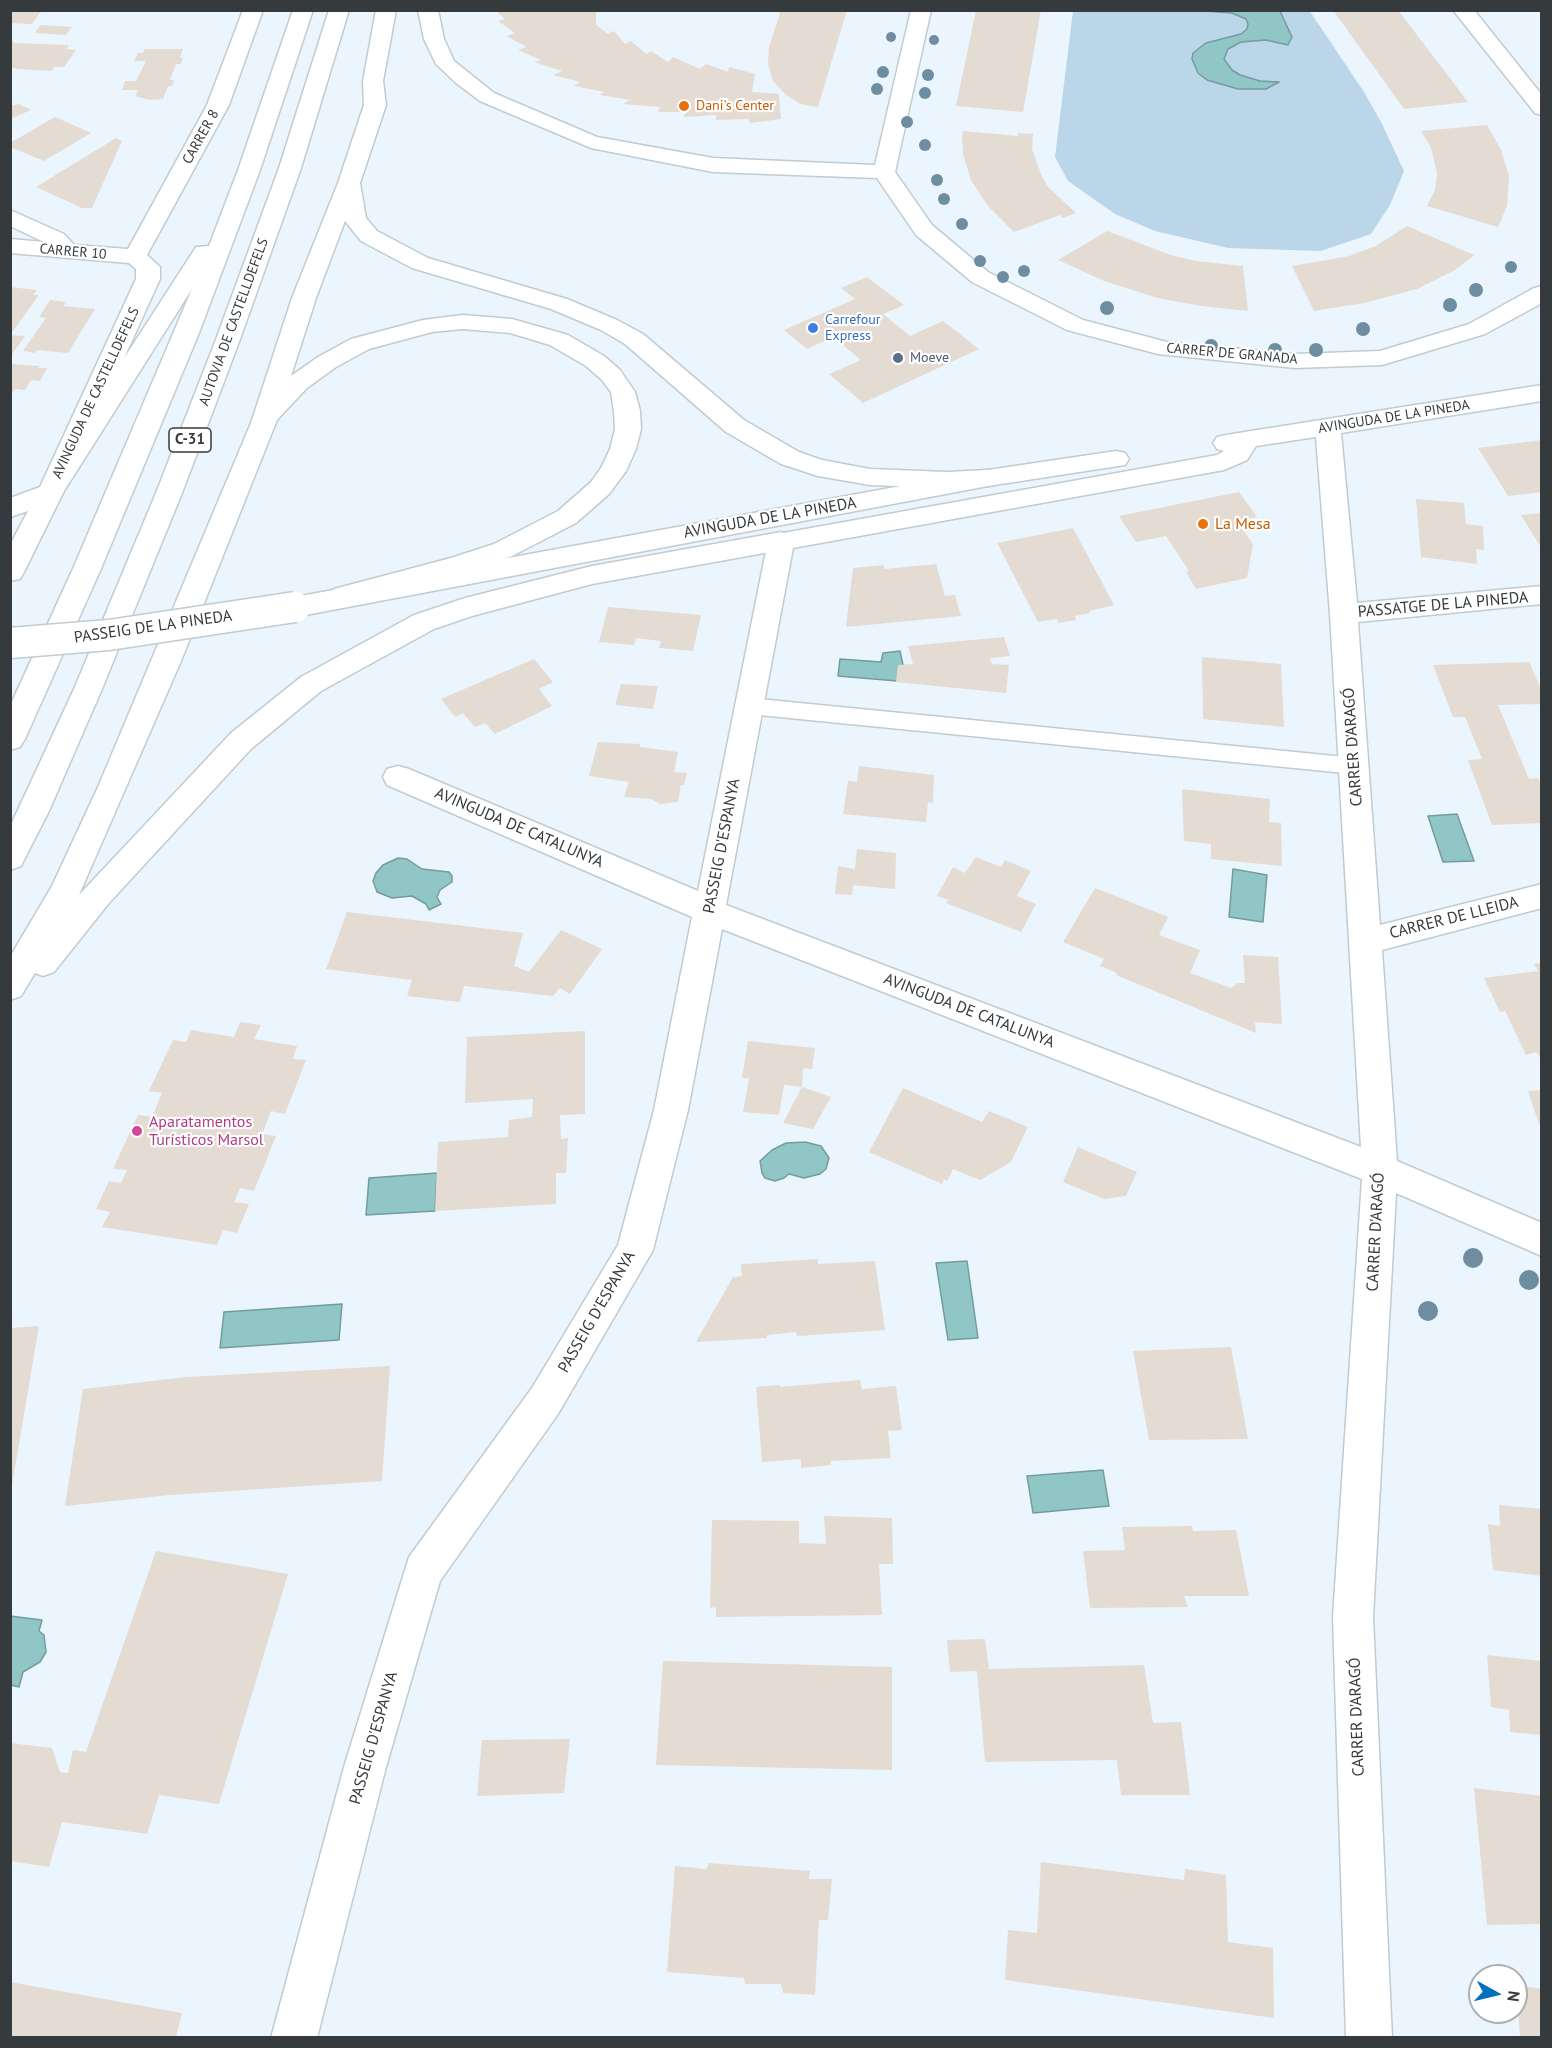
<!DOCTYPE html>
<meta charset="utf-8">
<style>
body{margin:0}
#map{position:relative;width:1552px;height:2048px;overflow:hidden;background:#ebf5fe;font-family:"PT Sans",sans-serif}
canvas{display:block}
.frame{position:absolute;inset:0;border:12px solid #353a3d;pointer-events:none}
.north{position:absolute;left:1468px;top:1964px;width:60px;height:60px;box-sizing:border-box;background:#fff;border:2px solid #aeb0b1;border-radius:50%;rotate:98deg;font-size:16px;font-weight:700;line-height:24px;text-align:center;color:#353a3d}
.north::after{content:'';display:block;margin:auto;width:21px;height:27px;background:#0072bd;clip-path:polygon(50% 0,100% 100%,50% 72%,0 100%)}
</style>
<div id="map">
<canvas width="1552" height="2048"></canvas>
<div class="frame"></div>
<div class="north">N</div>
</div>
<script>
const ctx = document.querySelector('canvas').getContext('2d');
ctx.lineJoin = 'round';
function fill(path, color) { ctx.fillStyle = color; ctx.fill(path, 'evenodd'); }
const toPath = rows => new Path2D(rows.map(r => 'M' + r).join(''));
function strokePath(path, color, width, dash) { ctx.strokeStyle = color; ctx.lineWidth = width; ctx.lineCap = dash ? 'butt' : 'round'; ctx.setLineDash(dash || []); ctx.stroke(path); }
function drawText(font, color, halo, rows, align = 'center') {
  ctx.font = font + ' "PT Sans",sans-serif'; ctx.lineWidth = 4.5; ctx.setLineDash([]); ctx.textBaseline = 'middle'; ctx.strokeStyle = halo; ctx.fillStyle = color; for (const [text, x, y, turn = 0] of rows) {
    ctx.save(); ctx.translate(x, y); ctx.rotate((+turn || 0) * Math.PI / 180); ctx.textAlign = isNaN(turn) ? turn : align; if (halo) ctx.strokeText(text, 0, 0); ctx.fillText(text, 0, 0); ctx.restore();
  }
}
const green = toPath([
 [1309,10,1364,92,1381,122,1404,171,1390,205,1371,234,1321,251,1228,248,1155,231,1115,214,1068,181,1055,157,1073,11]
]);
const water = toPath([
 [1205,11,1280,11,1292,37,1288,45,1266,40,1241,42,1228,49,1224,59,1232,70,1240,75,1260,81,1279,82,1266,89,1238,89,1207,80,1198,73,1192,59,1193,53,1206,43,1241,34,1247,29,1248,24,1246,19,1232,13,1205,11],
 [900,651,903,665,897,681,838,676,840,659,881,662,883,653,900,651],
 [1457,814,1474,861,1443,862,1428,816,1457,814],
 [398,858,407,859,422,869,449,872,452,876,452,882,440,890,437,897,441,904,429,910,426,904,412,896,392,898,377,892,373,881,376,873,383,865,398,858],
 [1233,869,1267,875,1263,922,1229,917,1233,869],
 [805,1142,821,1146,829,1158,826,1169,820,1174,804,1178,789,1174,784,1178,775,1181,765,1178,762,1173,760,1161,772,1150,786,1143,805,1142],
 [437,1173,435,1211,366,1215,369,1178,437,1173],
 [967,1261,978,1338,948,1340,936,1263,967,1261],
 [342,1304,339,1340,220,1348,224,1312,342,1304],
 [1103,1470,1109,1506,1033,1513,1027,1476,1103,1470],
 [10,1616,42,1620,39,1631,44,1635,46,1652,40,1662,23,1672,19,1687,11,1685,10,1616]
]);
const building = toPath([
 [10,10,42,10,32,24,10,23],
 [495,10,596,12,596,25,608,34,614,31,625,44,631,41,646,54,651,51,668,62,673,57,700,69,706,64,728,72,729,67,755,74,752,92,779,94,781,119,750,123,749,119,716,120,716,115,684,117,686,112,658,112,660,107,623,104,630,100,600,95,604,92,574,86,580,82,553,75,562,71,534,62,541,60,518,50,527,47,506,36,515,33,498,21,505,19],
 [781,10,847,10,818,107,800,104,786,95,773,81,768,64,769,47],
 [976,10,1041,10,1023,112,956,106],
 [1333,10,1398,10,1468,102,1404,109],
 [40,25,72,27,66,35,35,33],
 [10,41,15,42,14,43,69,45,66,49,76,50,64,67,55,67,51,71,17,69,10,67],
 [145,49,183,49,180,58,183,58,181,64,176,64,170,80,174,80,172,86,168,86,163,99,149,100,135,96,138,90,122,90,125,81,136,81,146,61,134,61,138,53,143,53],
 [19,104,31,110,10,119,10,106],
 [55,117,91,133,44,161,10,147,10,143],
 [1487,125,1501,150,1509,176,1507,206,1498,227,1427,206,1435,190,1437,173,1431,148,1421,131],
 [963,131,1018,136,1018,133,1033,134,1032,149,1041,174,1048,187,1076,213,1063,218,1060,215,1014,232,988,206,971,180,963,154,962,137],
 [116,138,122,141,92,208,82,208,36,187],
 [1407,226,1474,255,1455,270,1417,289,1364,303,1314,311,1292,266,1349,256,1376,246],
 [1107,231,1171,255,1195,261,1243,266,1248,311,1201,306,1158,298,1104,281,1058,260],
 [867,277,904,305,883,314,910,336,943,321,979,349,863,403,829,374,861,360,833,337,807,349,784,330,855,299,841,288],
 [10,287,37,290,33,295,39,295,13,331,10,331],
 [50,300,66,302,63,306,95,309,68,353,37,350,35,353,23,351,46,318,39,317],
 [10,335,25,336,10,357],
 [10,364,40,366,38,368,47,368,40,381,31,380,25,390,15,389,10,397],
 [1542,440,1542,492,1508,496,1478,448],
 [1239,492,1257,517,1237,522,1253,544,1247,578,1196,589,1186,572,1189,571,1166,536,1136,542,1119,516],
 [1416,499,1464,503,1466,524,1483,526,1484,550,1476,549,1477,564,1421,557],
 [1542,513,1542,549,1521,515],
 [1073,528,1114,605,1089,611,1090,613,1075,616,1076,620,1058,623,1057,619,1038,622,997,543],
 [936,564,945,596,955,595,961,616,846,627,853,568,883,565,885,569],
 [608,607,701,615,693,651,659,648,661,641,636,638,634,645,599,642],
 [1004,637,1010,656,990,658,992,664,1009,665,1006,693,896,682,898,665,913,664,908,646],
 [1202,657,1281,664,1284,727,1203,719],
 [534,659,553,682,539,689,552,706,495,734,485,723,475,727,463,713,455,717,441,699],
 [1529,662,1542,691,1542,704,1498,705,1529,779,1538,778,1542,787,1542,823,1492,825,1468,760,1482,759,1465,717,1453,717,1433,665],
 [621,684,658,686,653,709,615,705],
 [598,742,640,744,640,747,678,752,674,772,687,773,684,785,681,785,678,802,660,804,651,799,624,797,629,782,589,776],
 [859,766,934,775,933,803,928,802,926,822,843,814,848,781,857,782],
 [1182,789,1270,799,1269,822,1281,823,1282,866,1211,859,1211,844,1184,841],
 [857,849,896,853,895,889,853,885,852,895,835,894,838,866,855,869],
 [976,857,1001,867,1005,860,1031,871,1017,896,1036,904,1021,932,946,903,949,900,937,896,953,867,965,873],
 [1095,888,1168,917,1159,935,1200,950,1190,973,1231,988,1238,983,1245,983,1243,955,1278,957,1282,1024,1255,1022,1256,1033,1116,975,1117,973,1100,966,1104,959,1063,942],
 [347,912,523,933,514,966,529,972,561,930,602,949,570,994,560,988,553,996,464,986,460,1002,407,996,412,980,326,969],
 [1542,963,1542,1062,1537,1052,1526,1055,1505,1011,1500,1012,1484,978,1538,971,1534,964],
 [240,1022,261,1025,254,1039,297,1046,293,1059,306,1060,285,1114,271,1111,262,1134,276,1136,254,1191,240,1188,234,1202,249,1204,237,1233,223,1230,217,1245,102,1227,110,1212,96,1209,109,1181,121,1183,127,1170,113,1169,138,1115,152,1117,162,1093,149,1091,173,1040,186,1042,191,1030,234,1037],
 [585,1031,585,1114,560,1115,561,1139,568,1138,566,1173,556,1173,556,1204,435,1211,438,1142,508,1137,509,1120,532,1117,533,1099,465,1103,467,1037],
 [748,1041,815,1048,812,1069,803,1068,802,1087,784,1085,779,1115,743,1112,749,1078,742,1078],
 [802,1087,831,1097,813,1129,783,1123],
 [903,1088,982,1122,989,1111,1028,1127,1011,1162,980,1180,953,1169,947,1181,944,1179,942,1184,869,1152],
 [1542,1090,1542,1123,1539,1124,1528,1091],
 [1078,1147,1137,1172,1126,1196,1104,1199,1063,1182],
 [818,1259,818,1264,875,1261,885,1330,797,1336,796,1332,767,1335,767,1338,696,1342,733,1277,742,1276,741,1264],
 [39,1326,12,1485,10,1484,10,1328],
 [1231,1347,1248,1439,1149,1440,1133,1351],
 [390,1366,382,1481,170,1495,65,1506,83,1389,187,1377],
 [860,1380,862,1389,896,1386,902,1430,888,1431,891,1458,830,1461,831,1465,801,1468,801,1459,762,1462,756,1387,780,1385,780,1387],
 [1499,1505,1542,1509,1542,1576,1493,1570,1488,1524,1500,1526],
 [824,1516,892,1518,893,1564,879,1564,882,1615,716,1617,716,1607,710,1608,712,1520,799,1521,799,1543,826,1544],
 [1192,1526,1193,1531,1236,1530,1249,1596,1184,1596,1188,1607,1090,1608,1083,1551,1125,1550,1122,1527],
 [156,1551,288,1574,219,1804,159,1795,147,1834,62,1822,49,1867,10,1861,10,1743,52,1748,60,1772,68,1773,73,1750,86,1752],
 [985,1639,989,1669,1144,1665,1153,1723,1181,1722,1190,1795,1121,1795,1117,1760,985,1762,977,1671,950,1672,947,1640],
 [1487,1655,1542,1661,1542,1735,1510,1732,1509,1710,1491,1707],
 [663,1661,892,1667,892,1770,656,1765],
 [570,1739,564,1793,477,1796,482,1740],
 [1474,1788,1542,1796,1542,1924,1487,1925],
 [1041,1862,1184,1880,1185,1869,1226,1875,1228,1942,1273,1948,1274,2018,1005,1980,1008,1930,1037,1933],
 [709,1863,810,1871,809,1879,832,1879,828,1920,819,1920,815,1995,783,1993,781,1984,745,1984,744,1978,667,1972,675,1866,706,1869],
 [10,1982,182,2013,176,2037,10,2037],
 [1516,1985,1542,1989,1542,2037,1520,2037]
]);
const lane = toPath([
 [749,698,1355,758,1363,760,1366,766,1363,772,1355,774,749,714,742,711,739,706,742,701,749,698]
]);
const street = toPath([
 [243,10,263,10,229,105,147,255,160,267,160,279,63,493,24,572,20,579,10,581,10,545,28,511,10,517,10,498,40,487,136,279,136,269,129,263,10,253,10,239,44,242,10,226,10,210,64,234,74,245,128,249,207,105,243,10],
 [418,10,438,10,444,39,454,61,494,93,597,137,713,158,875,165,911,10,931,10,895,172,932,225,988,272,1083,320,1167,342,1295,354,1380,351,1469,324,1534,288,1542,286,1542,303,1485,334,1382,365,1295,368,1158,354,1067,330,972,282,916,235,877,178,713,172,591,148,480,101,456,83,436,64,424,39,418,10],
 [1453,10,1474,10,1542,95,1542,115,1535,113,1453,10],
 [1542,385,1542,401,1341,433,1357,603,1542,586,1542,604,1358,622,1380,925,1542,884,1542,908,1382,950,1397,1161,1542,1223,1542,1256,1396,1193,1373,1617,1392,2038,1346,2038,1333,1617,1362,1179,722,929,688,1110,653,1250,558,1414,440,1581,386,1767,317,2038,271,2038,344,1767,409,1557,532,1388,618,1245,654,1110,692,917,387,785,383,777,387,769,398,766,409,769,698,891,768,541,772,535,1217,455,1224,451,1217,449,1213,443,1217,437,1226,435,1542,385],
 [1316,437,1330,614,1361,1147,726,905,793,548,1224,470,1247,460,1256,446,1316,437],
 [1116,451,1125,453,1129,459,1125,465,988,486,295,617,285,614,281,607,285,600,295,597,988,470,1116,451]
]);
const highway = toPath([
 [293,10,313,10,260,170,199,333,100,571,25,739,20,747,10,750,10,706,72,571,192,289,59,499,50,502,41,499,37,493,196,247,209,246,238,170,293,10],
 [329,10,349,10,301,168,239,342,182,493,102,689,49,811,25,858,21,866,10,870,10,827,74,689,156,493,215,342,279,168,329,10],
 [376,10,396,10,383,81,386,105,360,183,366,218,377,231,428,258,567,299,617,320,643,334,744,420,799,452,822,460,870,469,947,472,988,470,997,472,1001,478,997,484,988,486,947,488,870,485,818,476,781,464,726,432,625,344,601,330,551,309,412,268,361,241,345,221,316,298,291,376,318,357,351,339,423,320,463,315,512,319,568,335,604,356,620,370,635,392,640,411,641,429,636,449,626,471,609,494,576,523,512,556,469,571,344,605,334,603,330,596,334,589,451,558,494,544,558,511,591,482,601,468,610,449,615,429,614,411,611,392,602,380,586,366,550,345,510,333,463,329,432,332,369,349,336,367,307,388,277,420,181,661,79,895,231,733,301,677,414,615,465,598,592,566,781,532,790,535,794,541,790,547,781,550,592,584,472,616,434,629,321,691,251,749,109,903,54,972,43,976,35,973,21,996,10,1000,10,957,52,886,98,787,251,423,292,298,338,183,364,105,363,81,376,10]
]);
const streetBridge = toPath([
 [10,643,109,635,295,607]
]);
const trees = [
 [891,37,5],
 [934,40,5],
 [883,72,6],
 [928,75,6],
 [877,89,6],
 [925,93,6],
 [907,122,6],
 [925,145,6],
 [937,180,6],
 [944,199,6],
 [962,224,6],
 [980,261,6],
 [1511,267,6],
 [1024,271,6],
 [1003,277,6],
 [1476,290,7],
 [1450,305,7],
 [1107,308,7],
 [1363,329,7],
 [1211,346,7],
 [1275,350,7],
 [1316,350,7],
 [1473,1258,10],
 [1529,1280,10],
 [1428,1311,10]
];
const markers = [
 [684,106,6,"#e8710a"],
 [813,328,6,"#3f7fe0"],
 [898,358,6,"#5c6f8a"],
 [1203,524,6,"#e8710a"],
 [137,1131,6,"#d1479c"]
];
const farFoodnames = [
 ["Dani's Center",696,106]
];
const farStreetnames = [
 ["CARRER 8",201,137,-61],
 ["CARRER 10",73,252,5],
 ["AUTOVIA DE CASTELLDEFELS",234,322,-70],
 ["CARRER DE GRANADA",1232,354,5],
 ["AVINGUDA DE CASTELLDEFELS",96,393,-65],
 ["AVINGUDA DE LA PINEDA",1394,417,-9]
];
const farShopnames = [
 ["Carrefour",825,320],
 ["Express",825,336]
];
const farServicenames = [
 ["Moeve",910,358]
];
const shields = [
 [190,440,42]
];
const shieldNames = [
 ["C-31",190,440]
];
const streetNames = [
 ["AVINGUDA DE LA PINEDA",770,518,-10],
 ["PASSATGE DE LA PINEDA",1443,605,-5],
 ["PASSEIG DE LA PINEDA",153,627,-8],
 ["CARRER D'ARAGÓ",1353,747,-94],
 ["AVINGUDA DE CATALUNYA",519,828,23],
 ["PASSEIG D'ESPANYA",722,846,-79],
 ["CARRER DE LLEIDA",1454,918,-14],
 ["AVINGUDA DE CATALUNYA",969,1011,21],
 ["CARRER D'ARAGÓ",1376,1232,-87],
 ["PASSEIG D'ESPANYA",597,1312,-60],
 ["CARRER D'ARAGÓ",1357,1717,-92],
 ["PASSEIG D'ESPANYA",374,1738,-74]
];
const foodNames = [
 ["La Mesa",1215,524]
];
const hotelNames = [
 ["Aparatamentos",149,1122],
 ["Turísticos Marsol",149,1140]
];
fill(green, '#bbd5e9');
fill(water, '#90c6c6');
strokePath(water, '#759c9d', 1.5);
fill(building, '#e4dbd2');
strokePath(lane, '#c0cbd2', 3);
strokePath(street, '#c0cbd2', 3);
strokePath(highway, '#c0cbd2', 3);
fill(lane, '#fff');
fill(street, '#fff');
fill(highway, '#fff');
strokePath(streetBridge, '#c0cbd2', 33, []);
strokePath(streetBridge, '#fff', 30);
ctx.fillStyle = '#6e8da0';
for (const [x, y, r] of trees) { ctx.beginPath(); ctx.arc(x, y, r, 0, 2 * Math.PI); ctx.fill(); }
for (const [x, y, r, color] of markers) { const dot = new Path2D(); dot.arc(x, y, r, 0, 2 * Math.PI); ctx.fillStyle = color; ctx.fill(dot); strokePath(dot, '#fff', 2); }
drawText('14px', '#c56008', '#fff', farFoodnames, 'left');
drawText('14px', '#353a3d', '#fff', farStreetnames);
drawText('14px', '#366cbe', '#fff', farShopnames, 'left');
drawText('14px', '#4e5e75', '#fff', farServicenames, 'left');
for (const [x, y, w] of shields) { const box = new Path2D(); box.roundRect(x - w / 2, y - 12, w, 24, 4.5); ctx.fillStyle = '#fff'; ctx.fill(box); strokePath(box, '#353a3d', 1.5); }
drawText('bold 15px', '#353a3d', null, shieldNames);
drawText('16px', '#353a3d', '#fff', streetNames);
drawText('16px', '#c56008', '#fff', foodNames, 'left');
drawText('16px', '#b23c85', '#fff', hotelNames, 'left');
</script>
